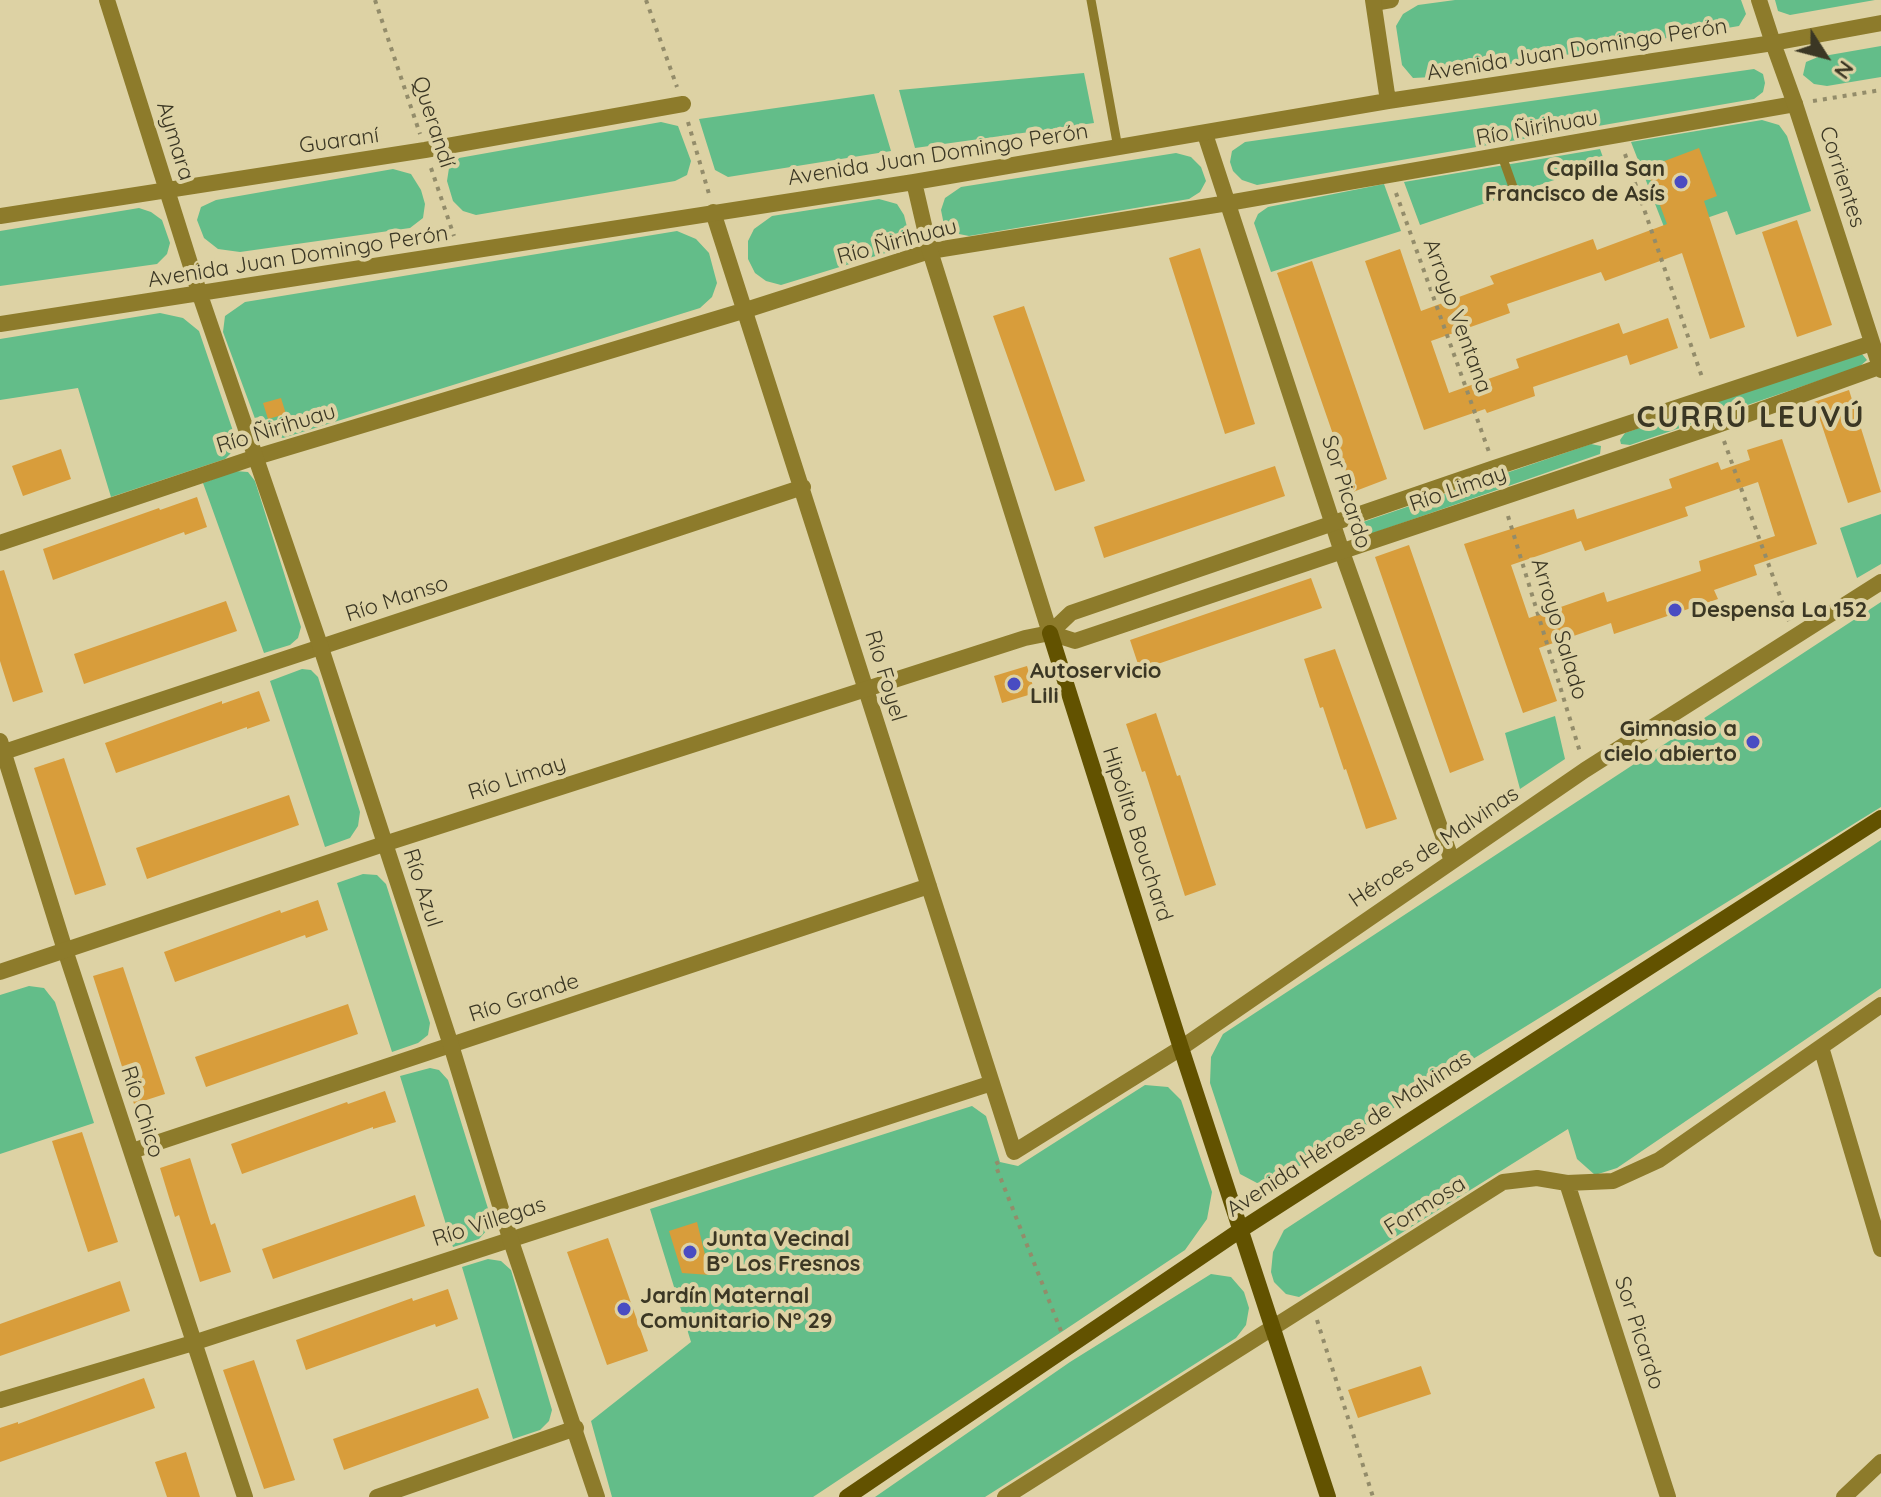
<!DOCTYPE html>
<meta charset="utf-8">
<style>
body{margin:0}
#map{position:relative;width:1881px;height:1497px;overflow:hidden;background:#ddd2a4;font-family:Quicksand,sans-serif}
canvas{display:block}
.north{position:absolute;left:1785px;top:16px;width:80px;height:80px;-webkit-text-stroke:6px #ddd2a4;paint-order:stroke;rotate:126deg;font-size:22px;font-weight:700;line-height:32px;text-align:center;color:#3b3724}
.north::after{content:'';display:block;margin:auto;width:28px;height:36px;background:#3b3724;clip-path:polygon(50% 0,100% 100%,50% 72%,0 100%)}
</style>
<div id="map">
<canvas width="1881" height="1497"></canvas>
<div class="north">N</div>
</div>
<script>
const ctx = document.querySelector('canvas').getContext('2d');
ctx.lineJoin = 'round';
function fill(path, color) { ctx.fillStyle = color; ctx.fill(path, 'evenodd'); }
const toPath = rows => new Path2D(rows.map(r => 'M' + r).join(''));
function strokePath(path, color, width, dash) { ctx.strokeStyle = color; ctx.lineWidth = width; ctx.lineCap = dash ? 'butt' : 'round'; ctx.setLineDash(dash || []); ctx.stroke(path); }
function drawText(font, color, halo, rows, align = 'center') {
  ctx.font = font + ' Quicksand,sans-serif'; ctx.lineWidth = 8; ctx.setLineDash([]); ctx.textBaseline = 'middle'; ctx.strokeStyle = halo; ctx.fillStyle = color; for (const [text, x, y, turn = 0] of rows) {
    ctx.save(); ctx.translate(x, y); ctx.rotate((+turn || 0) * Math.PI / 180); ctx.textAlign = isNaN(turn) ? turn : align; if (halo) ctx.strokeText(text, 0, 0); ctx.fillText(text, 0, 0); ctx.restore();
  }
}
const green = toPath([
 [1455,0,1741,0,1746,14,1739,26,1433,77,1413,78,1402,65,1396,26,1403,14,1418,5],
 [1775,0,1875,0,1790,15,1778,11],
 [1881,46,1881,77,1827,86,1814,84,1803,75,1806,62,1818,57],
 [1754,69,1763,74,1765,83,1763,92,1754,99,1257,185,1242,180,1233,171,1230,162,1232,151,1245,142],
 [1084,73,1094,123,915,148,899,90],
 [874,94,891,151,728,177,715,170,699,119],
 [1762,120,1779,125,1787,136,1811,211,1736,235,1727,211,1666,232,1631,142],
 [661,122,678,126,691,161,687,175,675,181,476,215,463,211,453,201,447,181,449,168,459,158],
 [1600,149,1605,163,1420,225,1404,182],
 [1176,153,1191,157,1201,167,1206,181,1200,192,1189,199,969,236,954,233,944,225,941,210,945,198,961,187],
 [393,169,411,174,421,190,425,204,423,218,410,228,240,252,218,249,204,238,197,220,201,207,216,200],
 [1384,184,1401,231,1271,272,1254,223,1258,214,1268,207],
 [879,199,897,204,904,215,908,231,904,243,892,251,781,285,766,281,755,273,748,259,748,241,754,229,772,216],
 [139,208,151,212,162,220,170,243,167,254,157,264,0,286,0,231],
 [677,231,696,239,709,253,717,283,712,297,700,308,283,438,269,433,257,424,223,332,225,316,245,302],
 [160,313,183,318,199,331,234,434,235,449,225,459,111,497,78,388,0,400,0,339],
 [1856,354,1862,354,1867,360,1859,367,1630,445,1621,444,1620,440,1625,433],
 [1591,444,1601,446,1600,454,1365,536,1356,534,1355,530,1360,523],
 [235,471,248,472,255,481,301,627,298,638,290,645,264,653,203,483],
 [1881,514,1881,564,1857,578,1840,528],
 [1881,602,1881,807,1277,1180,1257,1183,1240,1174,1210,1083,1211,1057,1223,1034],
 [302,669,311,670,318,677,360,812,358,826,350,838,325,847,270,681],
 [1555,716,1565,759,1520,789,1505,733],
 [1881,840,1881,988,1617,1168,1595,1175,1577,1159,1568,1129,1299,1297,1286,1294,1274,1282,1271,1272,1273,1252,1284,1230],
 [363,874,377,875,386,884,430,1023,428,1035,418,1043,392,1052,337,883],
 [29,986,44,988,55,1002,94,1123,0,1154,0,995],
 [430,1068,439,1070,448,1080,490,1215,488,1229,479,1239,453,1247,400,1076],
 [1145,1085,1168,1087,1181,1100,1212,1192,1207,1219,1185,1250,813,1497,612,1497,591,1421,691,1342,650,1209,972,1106,986,1116,1000,1162,1018,1166],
 [488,1259,501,1261,511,1270,552,1410,549,1421,540,1430,513,1439,462,1267],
 [1211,1274,1231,1277,1244,1292,1249,1308,1246,1325,1236,1338,985,1497,875,1497,1070,1362]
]);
const building = toPath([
 [1699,148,1717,196,1704,201,1745,327,1710,339,1682,253,1605,281,1601,272,1507,304,1510,313,1431,341,1449,393,1519,368,1516,359,1619,323,1623,334,1668,318,1678,348,1630,365,1627,355,1533,387,1535,396,1487,413,1485,409,1424,430,1365,261,1400,249,1421,311,1494,284,1490,276,1593,239,1597,250,1667,224,1646,168],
 [1797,220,1832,325,1797,337,1762,232],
 [1200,248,1255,424,1225,434,1169,258],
 [1312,261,1387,479,1353,492,1277,273],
 [1024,306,1085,481,1055,491,993,316],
 [1849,390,1881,492,1848,503,1814,402],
 [281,398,286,414,268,419,263,403],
 [1782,439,1817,544,1754,565,1757,575,1714,590,1718,599,1614,634,1611,623,1539,648,1557,701,1523,713,1464,544,1574,509,1577,519,1672,488,1669,479,1718,462,1721,470,1750,460,1747,450],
 [1758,482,1775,536,1699,561,1701,571,1607,602,1604,592,1529,618,1511,565,1581,541,1585,551,1688,516,1685,507],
 [61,449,71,479,23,496,12,466],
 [1275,466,1285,496,1104,558,1094,527],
 [197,497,207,527,185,535,184,532,53,580,43,549,159,508,160,510],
 [1409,545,1484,760,1450,773,1375,557],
 [4,570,43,692,13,702,0,661,0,571],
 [1311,578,1322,608,1140,670,1130,640],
 [226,601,237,631,84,684,74,654],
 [1335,649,1397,819,1366,829,1346,769,1344,770,1323,707,1320,708,1304,659],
 [1027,666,1035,693,1002,703,994,676],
 [259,691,270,721,247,729,247,727,116,773,105,743,222,701,222,704],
 [1156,713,1177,776,1180,775,1216,885,1185,896,1145,771,1142,772,1126,724],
 [64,758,106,885,75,895,34,768],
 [289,795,299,825,147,879,136,848],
 [318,900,328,930,306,938,305,935,175,982,164,952,280,910,281,913],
 [123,967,165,1094,134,1104,93,976],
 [348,1004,358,1034,206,1087,195,1057],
 [385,1091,396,1122,373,1129,373,1127,242,1174,231,1144,347,1102,348,1104],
 [82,1132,118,1242,88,1252,52,1141],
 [190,1158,211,1225,215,1223,231,1272,200,1282,179,1215,175,1217,160,1168],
 [415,1195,425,1226,273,1279,262,1249],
 [697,1222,710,1275,682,1273,669,1231],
 [608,1238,648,1351,607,1365,567,1252],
 [120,1281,130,1311,0,1356,0,1324],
 [448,1289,458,1319,436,1327,435,1324,306,1370,296,1340,412,1298,413,1301],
 [254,1360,295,1480,264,1489,223,1370],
 [1421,1366,1431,1394,1358,1418,1348,1390],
 [144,1378,155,1408,0,1462,0,1428,18,1422,18,1424],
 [478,1388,489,1418,344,1470,333,1439],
 [186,1452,200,1497,167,1497,155,1462]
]);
const path = toPath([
 [375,0,420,134],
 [646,0,677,87],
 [1813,101,1881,90],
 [688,122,709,194],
 [1625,154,1703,380],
 [431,168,454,236],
 [1396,193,1489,452],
 [1724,441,1789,621],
 [1508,516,1580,752],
 [999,1162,995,1164,1061,1331],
 [1317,1320,1373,1497]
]);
const service = toPath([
 [1091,0,1118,148],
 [1502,156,1517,198]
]);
const minor = toPath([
 [107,0,200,295],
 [1759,0,1773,43],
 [1374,3,1391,0],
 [1205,134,1342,552,1452,861],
 [713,212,1014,1152,1181,1048,1585,770,1881,582],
 [0,216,425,150,683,104],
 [0,543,256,457,746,310,930,251,1228,203,1795,104],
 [0,741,65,950,245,1497],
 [4,752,803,487],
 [1821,1047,1881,1249],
 [132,1151,929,886],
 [1567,1183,1668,1497],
 [0,1400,193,1343,992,1083],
 [377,1497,576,1428],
 [1005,1497,1503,1182,1537,1178,1567,1183,1613,1181,1659,1160,1881,1005],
 [1844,1497,1881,1462]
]);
const tertiary = toPath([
 [1373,0,1388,101],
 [1773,43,1795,104,1881,370],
 [914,182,930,251,1050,633],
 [200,295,321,648,451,1045,510,1238,597,1497],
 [0,324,914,182,1388,101,1773,43,1881,23],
 [1050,633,1071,613,1494,468,1872,343],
 [0,972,384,844,1025,638,1050,633,1075,641,1718,425,1879,367]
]);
const secondary = toPath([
 [1050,633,1181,1048,1328,1497],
 [847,1497,1242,1229,1881,818]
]);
const markers = [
 [1681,182,8,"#494cc2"],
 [1675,610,8,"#494cc2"],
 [1014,684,8,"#494cc2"],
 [1753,742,8,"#494cc2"],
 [690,1252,8,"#494cc2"],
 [624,1309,8,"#494cc2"]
];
const streetNames = [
 ["Avenida Juan Domingo Perón",1577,50,-9],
 ["Querandí",433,122,72],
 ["Río Ñirihuau",1537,128,-10],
 ["Aymara",175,141,73],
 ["Guaraní",339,141,-8],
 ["Avenida Juan Domingo Perón",938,155,-9],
 ["Corrientes",1842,177,72],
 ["Río Ñirihuau",897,242,-15],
 ["Avenida Juan Domingo Perón",298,257,-9],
 ["Arroyo Ventana",1457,316,70],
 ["Río Ñirihuau",276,429,-17],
 ["Río Limay",1458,489,-19],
 ["Sor Picardo",1346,492,72],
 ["Río Manso",397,599,-18],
 ["Arroyo Salado",1559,629,73],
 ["Río Foyel",885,676,73],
 ["Río Limay",517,778,-18],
 ["Hipólito Bouchard",1137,834,72],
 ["Héroes de Malvinas",1434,847,-34],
 ["Río Azul",422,888,72],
 ["Río Grande",524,998,-18],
 ["Río Chico",142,1112,72],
 ["Avenida Héroes de Malvinas",1349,1134,-33],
 ["Formosa",1425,1206,-32],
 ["Río Villegas",489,1222,-18],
 ["Sor Picardo",1639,1333,72]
];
const poiNames = [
 ["Capilla San",1665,169,"right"],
 ["Francisco de Asís",1665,194,"right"],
 ["Despensa La 152",1691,610],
 ["Autoservicio",1030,671],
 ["Lili",1030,696],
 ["Gimnasio a",1737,729,"right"],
 ["cielo abierto",1737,754,"right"],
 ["Junta Vecinal",706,1239],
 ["B° Los Fresnos",706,1264],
 ["Jardín Maternal",640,1296],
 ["Comunitario N° 29",640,1321]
];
const districtNames = [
 ["CURRÚ LEUVÚ",1751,418]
];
fill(green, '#63bd89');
fill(building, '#d89d3b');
strokePath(path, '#938c6a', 4, [4, 6]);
strokePath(service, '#8d7b2b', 9);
strokePath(minor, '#8d7b2b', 16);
strokePath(tertiary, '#8d7b2b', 16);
strokePath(secondary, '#625200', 16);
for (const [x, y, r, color] of markers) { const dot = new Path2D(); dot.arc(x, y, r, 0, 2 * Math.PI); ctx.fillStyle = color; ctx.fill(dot); strokePath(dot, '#ddd2a4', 3); }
drawText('22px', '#3b3724', '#ddd2a4', streetNames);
drawText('bold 22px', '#3b3724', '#ddd2a4', poiNames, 'left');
ctx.letterSpacing = '2px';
drawText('bold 30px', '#3b3724', '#ddd2a4', districtNames);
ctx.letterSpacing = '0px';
</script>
